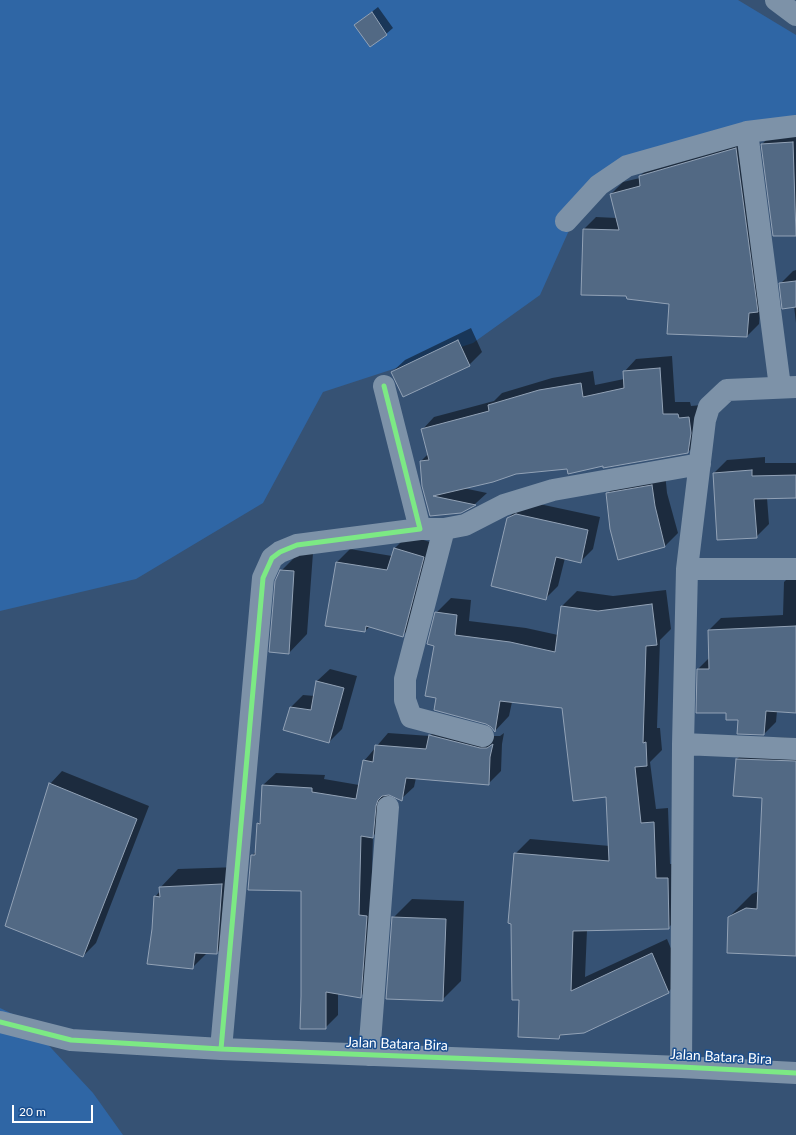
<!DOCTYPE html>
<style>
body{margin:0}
#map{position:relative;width:796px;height:1135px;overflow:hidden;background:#365274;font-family:Lato,sans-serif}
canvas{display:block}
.scale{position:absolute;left:12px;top:1105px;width:81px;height:18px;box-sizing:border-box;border:2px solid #fff;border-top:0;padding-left:5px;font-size:12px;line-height:14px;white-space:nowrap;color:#fff;-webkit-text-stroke:3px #1b4f8f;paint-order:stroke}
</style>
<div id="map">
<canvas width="796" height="1135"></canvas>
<div class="scale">20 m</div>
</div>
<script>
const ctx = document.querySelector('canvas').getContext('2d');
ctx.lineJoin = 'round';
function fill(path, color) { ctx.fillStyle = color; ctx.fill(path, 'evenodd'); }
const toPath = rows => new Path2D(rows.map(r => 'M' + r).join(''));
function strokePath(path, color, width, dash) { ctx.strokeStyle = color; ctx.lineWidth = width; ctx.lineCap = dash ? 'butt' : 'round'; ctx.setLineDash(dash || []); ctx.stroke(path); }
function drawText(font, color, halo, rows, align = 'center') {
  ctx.font = font + ' Lato,sans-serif'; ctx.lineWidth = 3; ctx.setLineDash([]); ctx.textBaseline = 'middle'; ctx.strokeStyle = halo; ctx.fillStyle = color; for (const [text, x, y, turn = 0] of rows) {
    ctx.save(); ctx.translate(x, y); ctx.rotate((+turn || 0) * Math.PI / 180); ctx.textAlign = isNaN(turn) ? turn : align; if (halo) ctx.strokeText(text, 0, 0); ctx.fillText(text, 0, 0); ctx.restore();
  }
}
const green = toPath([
 [0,0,738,0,796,35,796,120,593,177,540,295,473,343,323,392,263,503,136,579,0,611],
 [0,1008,25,1020,93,1093,123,1135,0,1135]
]);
const shadow = toPath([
 [378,7,393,28,386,34,355,25],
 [796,131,796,235,774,235,762,144,775,132],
 [748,137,760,309,759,324,747,336,670,303,584,229,596,217,617,218,611,194,623,182,640,178,640,176,652,164],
 [796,270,796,323,794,306,780,284,793,271],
 [471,328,482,352,469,365,392,372,405,360],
 [672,356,675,402,690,402,691,406,702,405,700,440,688,452,516,473,463,488,487,493,475,504,461,512,430,515,421,461,428,454,422,430,434,417,494,401,502,393,552,378,593,371,595,385,624,379,624,372,636,359],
 [765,457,765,463,796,463,796,497,767,498,769,524,756,537,718,539,714,473,727,460],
 [665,473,667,493,678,533,665,546,619,559,607,494,620,481],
 [530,502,600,517,593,549,580,562,565,558,558,586,546,598,508,518,521,505],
 [408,535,436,544,416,623,403,635,370,626,365,631,327,625,337,562,350,549,392,556,395,548],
 [300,552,313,553,307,634,289,653,281,571],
 [796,570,796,712,777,711,776,722,764,734,727,712,698,669,710,657,709,630,721,618,783,615,784,582],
 [666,590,671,629,660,640,657,728,660,728,662,750,650,762,656,809,668,808,670,864,682,864,683,913,668,928,587,930,585,977,667,939,683,977,668,992,563,1033,559,1038,520,999,515,854,530,839,610,846,607,796,563,707,512,702,509,716,495,731,492,726,437,697,436,613,451,598,471,600,469,621,526,628,558,635,562,606,577,591,613,596],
 [330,669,357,676,342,729,329,742,290,708,303,695,315,696,317,681],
 [443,722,493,736,500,736,504,733,502,744,501,771,488,784,416,778,414,787,401,799,389,794,385,824,373,836,371,903,373,984,361,996,338,993,338,1015,325,1028,302,996,302,890,252,856,256,851,258,824,261,821,263,785,276,773,325,775,324,779,359,785,364,761,388,733,430,736],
 [759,737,796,738,796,955,729,917,752,894,759,891,763,797,737,759],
 [62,771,149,806,96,943,83,956,50,784],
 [239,867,235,934,217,953,208,952,192,968,153,929,155,897,160,891,160,888,178,869],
 [412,899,464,901,461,981,442,1000,393,918]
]);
const building = toPath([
 [372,12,387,35,370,47,354,25,372,12],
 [793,142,796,236,773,236,761,144,793,142],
 [736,148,758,312,749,313,747,337,667,334,669,304,627,299,626,296,581,295,583,229,619,230,610,194,640,186,639,176,736,148],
 [796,281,796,307,782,309,779,283,796,281],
 [458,340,470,366,403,397,391,372,458,340],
 [660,368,663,414,678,414,679,418,689,417,691,433,688,453,603,468,603,466,568,474,567,469,516,474,493,482,433,496,476,505,461,513,430,516,422,486,420,461,429,460,421,429,489,411,488,405,539,390,581,383,583,397,624,388,623,371,660,368],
 [752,470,752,476,796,475,796,498,754,499,757,538,717,540,713,473,752,470],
 [652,485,655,506,665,547,618,560,610,529,606,493,652,485],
 [516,514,588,530,581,563,556,557,546,600,491,586,507,518,516,514],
 [394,548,424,557,403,637,366,626,365,632,325,626,336,562,387,570,394,548],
 [280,570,294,571,289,654,269,652,275,581,280,570],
 [652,604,657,645,646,646,643,743,646,742,647,766,635,767,641,823,654,822,656,878,668,878,669,929,573,931,571,991,652,953,669,993,584,1033,560,1035,559,1039,518,1037,519,1000,512,1000,511,924,508,923,514,853,609,861,606,797,573,801,562,708,500,701,495,732,491,727,486,724,434,710,436,698,425,696,434,646,427,644,435,612,457,615,455,635,510,642,555,652,561,606,598,611,652,604],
 [796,626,796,713,766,711,764,735,737,734,738,720,726,720,726,713,696,713,697,669,709,669,708,630,796,626],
 [316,681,344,688,329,743,283,730,290,707,311,710,316,681],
 [429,735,480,748,487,748,493,744,490,757,489,785,406,778,402,801,389,795,382,796,378,800,376,806,373,838,361,836,359,915,367,916,361,998,326,992,326,1029,300,1029,301,996,301,891,248,890,251,855,255,855,257,823,260,824,262,785,312,788,312,792,356,799,363,760,373,762,375,745,426,749,429,735],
 [736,759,796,761,796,956,727,953,728,917,746,908,757,909,762,798,733,796,736,759],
 [49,783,137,819,83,957,5,926,49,783],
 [222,884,217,954,195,953,193,969,147,964,152,929,154,896,160,897,159,887,222,884],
 [392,917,446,919,443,1001,386,999,392,917]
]);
const minor = toPath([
 [776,0,796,15],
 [747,132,780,387],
 [566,221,599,185,627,166,747,132,796,126],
 [420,529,444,529,465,525,504,505,553,490,700,464],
 [444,529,405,679,405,700,411,717,483,736],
 [687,569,796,569],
 [683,744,796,749],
 [0,1022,71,1040,221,1049,681,1067,796,1073],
 [221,1049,263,578,272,558,280,552,297,545,420,529,384,386],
 [369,1055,388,807],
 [681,1067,683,744,687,569,705,420,709,407,727,390,796,387]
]);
const cycleway = toPath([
 [0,1022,71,1040,221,1049,681,1067,796,1073],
 [221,1049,263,578,272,558,280,552,297,545,420,529,384,386]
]);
const streetNames = [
 ["Jalan Batara Bira",397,1044,2],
 ["Jalan Batara Bira",721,1057,3]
];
fill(green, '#2f66a5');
fill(shadow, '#0007');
fill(building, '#526984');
strokePath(building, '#92a2b6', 1);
strokePath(minor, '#7d92a8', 22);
strokePath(cycleway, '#7ce984', 5);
drawText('14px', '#fff', '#1b4f8f', streetNames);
</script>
